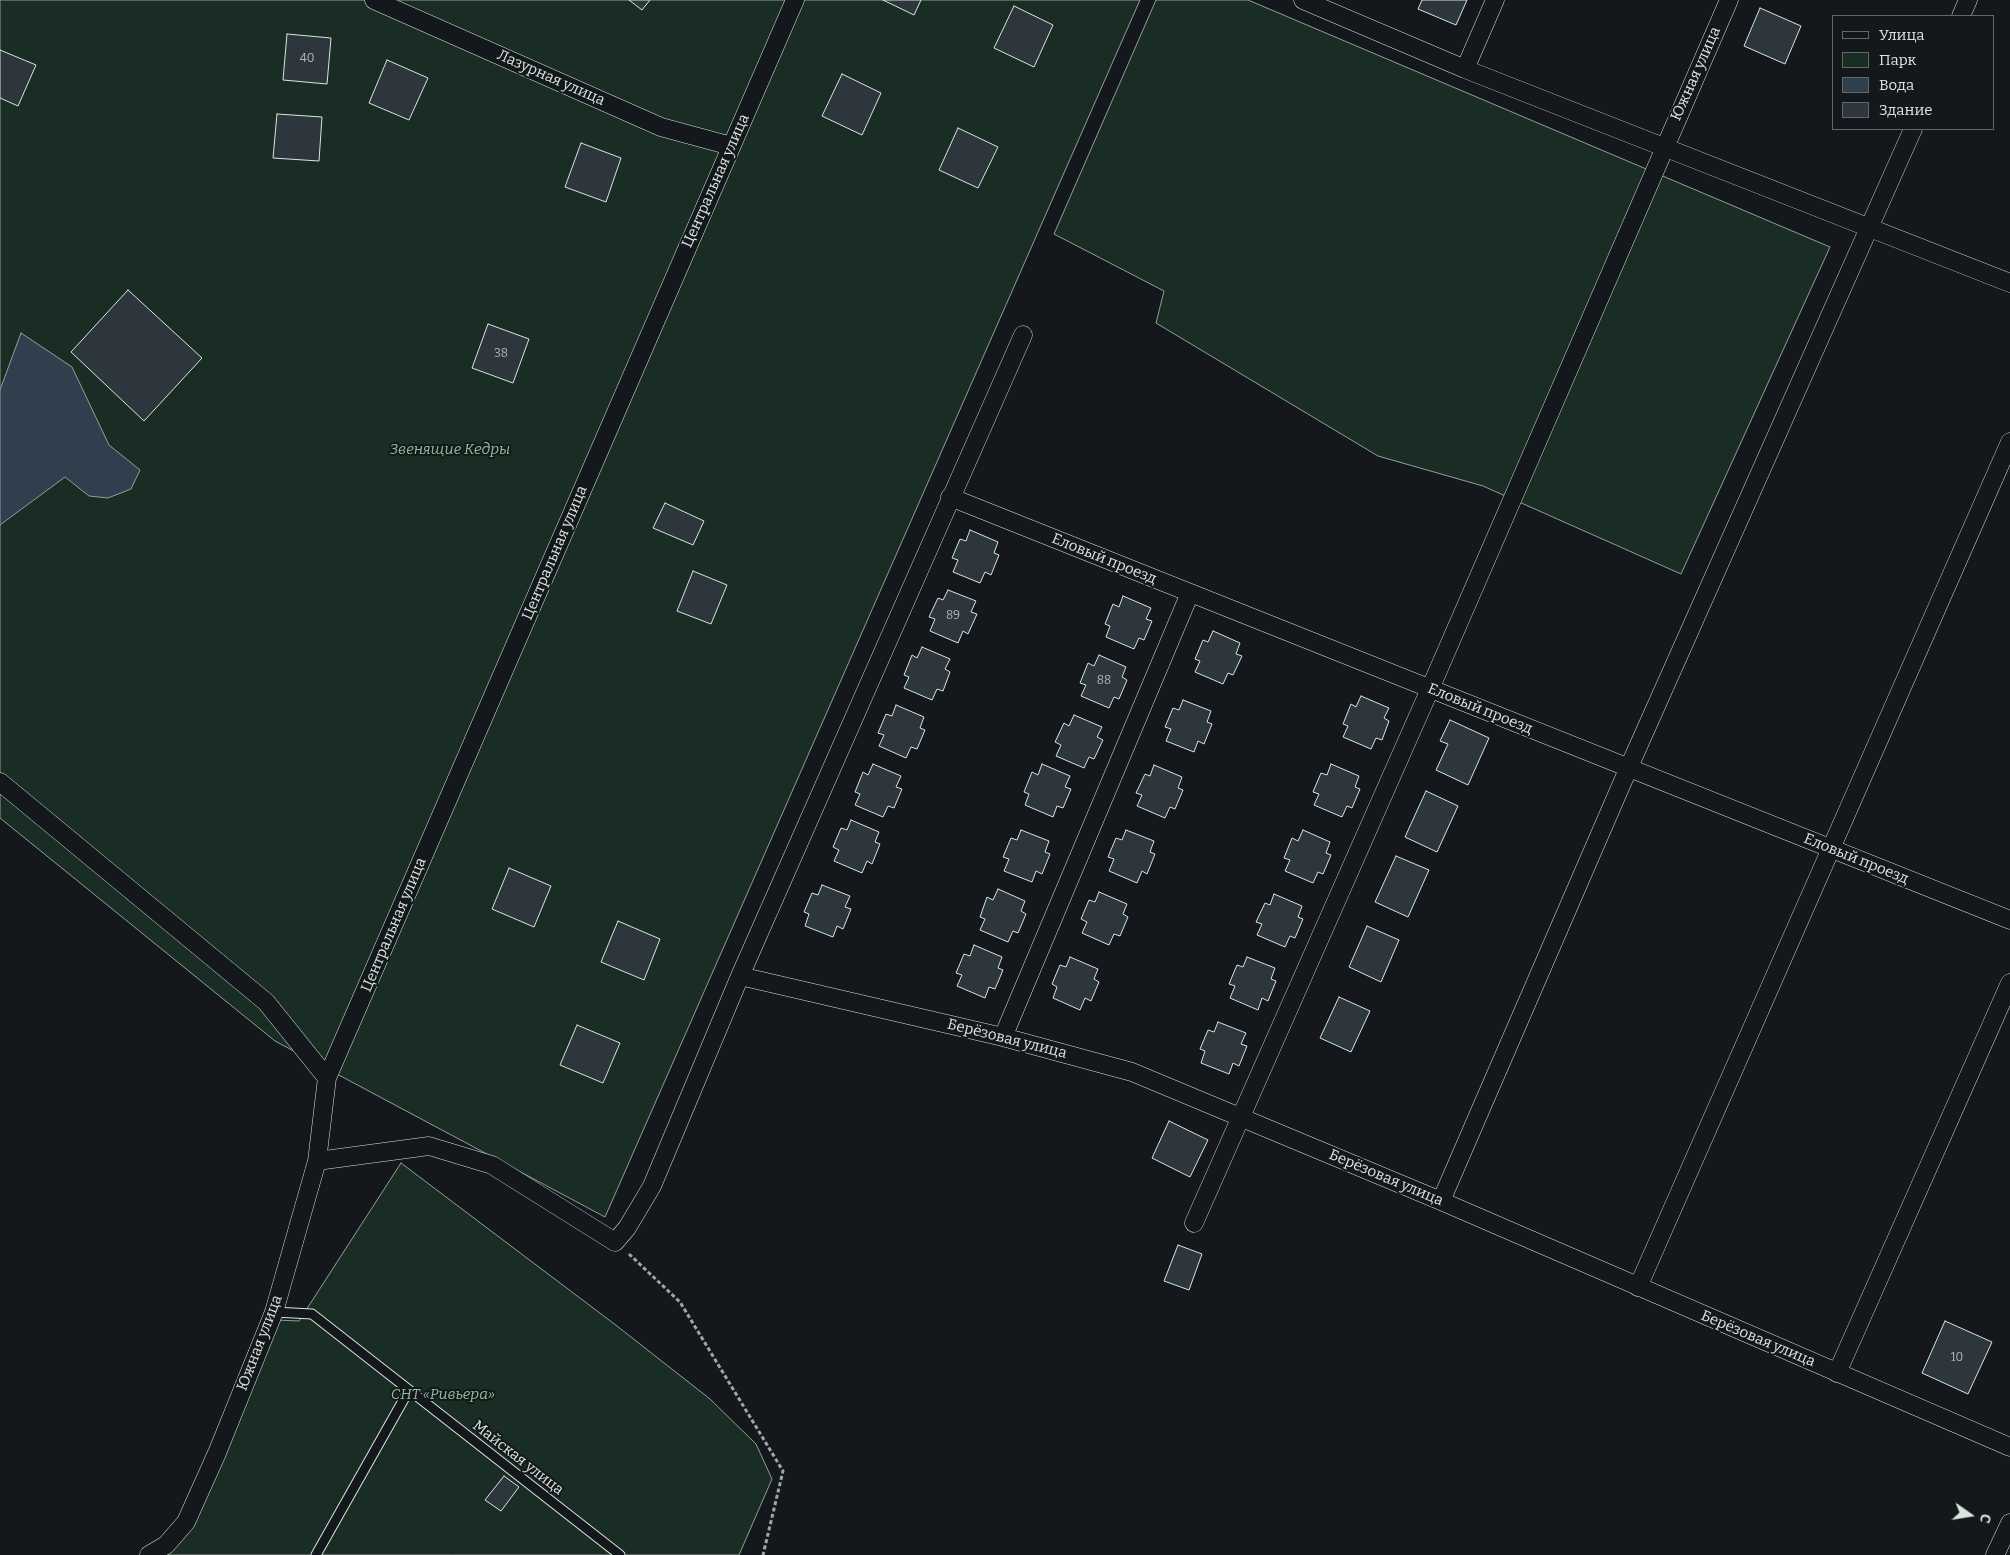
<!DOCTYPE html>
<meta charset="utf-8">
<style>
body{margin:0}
#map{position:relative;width:2010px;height:1555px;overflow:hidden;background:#14181c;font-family:Bitter,serif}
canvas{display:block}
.legend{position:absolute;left:1832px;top:15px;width:162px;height:115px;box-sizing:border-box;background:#14181c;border:1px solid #626a69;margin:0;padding:6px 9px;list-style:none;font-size:15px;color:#d8e6dc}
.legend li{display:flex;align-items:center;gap:10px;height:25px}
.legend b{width:25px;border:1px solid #626a69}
.north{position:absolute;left:1945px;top:1490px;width:50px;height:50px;-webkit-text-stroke:4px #14181c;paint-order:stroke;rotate:103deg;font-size:14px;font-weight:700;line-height:20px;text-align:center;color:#d8e6dc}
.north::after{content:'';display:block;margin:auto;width:18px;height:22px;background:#d8e6dc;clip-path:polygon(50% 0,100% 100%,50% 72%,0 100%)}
</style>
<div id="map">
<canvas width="2010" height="1555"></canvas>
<ul class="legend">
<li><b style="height:6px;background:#14181c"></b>Улица</li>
<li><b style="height:14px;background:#1a2d24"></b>Парк</li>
<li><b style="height:14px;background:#2f3f4d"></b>Вода</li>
<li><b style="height:14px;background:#2c363c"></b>Здание</li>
</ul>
<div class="north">С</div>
</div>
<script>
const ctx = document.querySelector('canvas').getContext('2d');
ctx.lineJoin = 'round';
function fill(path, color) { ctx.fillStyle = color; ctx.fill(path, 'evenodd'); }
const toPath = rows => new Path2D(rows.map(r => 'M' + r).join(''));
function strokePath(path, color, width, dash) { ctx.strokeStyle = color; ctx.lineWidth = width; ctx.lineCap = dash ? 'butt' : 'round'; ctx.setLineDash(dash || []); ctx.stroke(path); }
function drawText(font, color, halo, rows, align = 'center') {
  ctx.font = font + ' Bitter,serif'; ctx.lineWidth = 4; ctx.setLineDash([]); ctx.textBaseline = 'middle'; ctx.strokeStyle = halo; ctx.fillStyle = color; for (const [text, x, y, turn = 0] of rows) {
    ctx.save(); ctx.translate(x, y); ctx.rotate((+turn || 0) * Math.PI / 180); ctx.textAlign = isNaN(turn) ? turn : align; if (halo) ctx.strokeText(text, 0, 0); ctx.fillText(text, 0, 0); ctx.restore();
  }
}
const green = toPath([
 [0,0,1140,0,605,1217,275,1041,0,818,0,0],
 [1156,0,1248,0,1830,247,1681,574,1483,486,1378,456,1156,323,1164,291,1054,234,1156,0],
 [401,1163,617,1326,710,1399,756,1444,772,1479,739,1555,164,1555,277,1320,299,1321,401,1163]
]);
const water = toPath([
 [21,333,72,367,109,445,140,470,131,489,108,498,89,496,65,477,0,525,0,390,21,333]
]);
const building = toPath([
 [629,0,650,0,642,10,629,0],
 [883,0,921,0,914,15,883,0],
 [1422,0,1467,0,1456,25,1418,9,1422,0],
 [1014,6,1053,25,1034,67,994,48,1014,6],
 [1760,8,1801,26,1785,64,1744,46,1760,8],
 [287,34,331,38,327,84,283,80,287,34],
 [0,50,36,65,18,106,0,98,0,50],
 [387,60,428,78,409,120,369,103,387,60],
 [842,74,881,93,862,135,822,116,842,74],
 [277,114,322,117,319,161,273,158,277,114],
 [958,128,998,147,978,188,939,170,958,128],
 [581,143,621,158,606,202,565,187,581,143],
 [128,290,202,358,144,421,71,352,128,290],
 [488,324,529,339,513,383,472,368,488,324],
 [665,503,704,521,693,545,653,528,665,503],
 [970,530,998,542,994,553,999,555,991,575,985,572,980,583,953,572,958,560,952,558,960,539,966,541,970,530],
 [693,571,727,585,711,624,677,611,693,571],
 [948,590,976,601,971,612,977,614,968,634,963,631,958,643,930,631,935,619,929,617,938,598,943,600,948,590],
 [1123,596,1151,608,1146,619,1152,621,1144,640,1139,638,1134,649,1106,637,1110,626,1105,624,1113,604,1119,607,1123,596],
 [1213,631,1240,643,1236,654,1242,656,1233,675,1228,673,1223,684,1195,672,1200,661,1195,659,1203,640,1208,642,1213,631],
 [922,647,950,659,945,669,950,672,943,691,937,689,932,700,904,688,909,677,904,675,912,655,917,658,922,647],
 [1099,655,1126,667,1122,677,1127,680,1119,699,1114,697,1109,708,1081,696,1086,685,1080,683,1088,663,1094,666,1099,655],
 [1361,696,1389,708,1384,718,1389,721,1382,740,1376,738,1371,749,1343,737,1348,726,1343,724,1351,704,1356,707,1361,696],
 [1183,700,1211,711,1207,722,1212,724,1204,744,1198,741,1194,752,1166,741,1171,729,1165,727,1173,708,1179,710,1183,700],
 [896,705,924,717,920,728,925,730,917,749,911,747,906,758,879,746,884,735,878,733,886,714,892,716,896,705],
 [1074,715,1102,727,1097,737,1103,740,1094,759,1089,757,1084,768,1056,756,1061,745,1055,742,1064,723,1069,726,1074,715],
 [1450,720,1489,738,1468,785,1436,770,1448,744,1440,741,1450,720],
 [873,764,901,776,896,787,902,789,894,808,888,806,883,817,855,805,860,794,855,792,863,772,868,775,873,764],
 [1042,764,1070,776,1065,787,1071,789,1063,808,1057,806,1053,817,1025,805,1029,794,1024,792,1032,772,1038,775,1042,764],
 [1331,764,1359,776,1355,787,1360,789,1352,808,1347,806,1342,817,1314,805,1319,794,1313,792,1321,773,1327,775,1331,764],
 [1154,765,1182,777,1178,788,1183,790,1175,809,1170,807,1165,818,1137,806,1142,795,1136,793,1145,774,1150,776,1154,765],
 [1426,791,1458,806,1437,852,1405,837,1426,791],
 [851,820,879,832,875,842,880,844,872,864,867,861,862,873,834,861,839,850,833,847,841,828,847,830,851,820],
 [1021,830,1049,841,1045,852,1050,854,1042,874,1036,871,1032,882,1004,871,1009,859,1003,857,1011,838,1017,840,1021,830],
 [1126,830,1154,841,1150,852,1155,854,1147,874,1142,871,1137,883,1109,871,1114,859,1108,857,1116,838,1122,840,1126,830],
 [1303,830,1330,842,1326,853,1331,855,1323,874,1318,872,1313,883,1285,871,1290,860,1284,858,1292,838,1298,841,1303,830],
 [1396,856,1429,870,1408,917,1375,902,1396,856],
 [509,868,551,886,534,927,492,909,509,868],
 [822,885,850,896,845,907,851,909,843,929,837,926,833,937,805,926,809,914,804,912,812,893,818,895,822,885],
 [998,889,1025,901,1021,911,1026,914,1018,933,1013,931,1008,942,980,930,985,919,980,917,987,897,993,900,998,889],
 [1099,892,1127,904,1123,914,1128,917,1120,936,1114,934,1109,945,1082,933,1087,922,1081,919,1089,900,1095,902,1099,892],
 [1274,894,1302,906,1298,917,1303,919,1295,938,1290,936,1285,947,1257,935,1262,924,1256,922,1265,903,1270,905,1274,894],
 [618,921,660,939,644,980,601,962,618,921],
 [1367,926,1399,940,1381,982,1349,967,1367,926],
 [974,945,1002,957,998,968,1003,970,995,989,989,987,985,998,957,986,962,975,956,973,964,954,970,956,974,945],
 [1070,957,1098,969,1094,979,1099,982,1091,1001,1085,998,1080,1010,1053,998,1057,987,1052,984,1060,965,1066,967,1070,957],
 [1247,957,1275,968,1271,979,1276,981,1268,1001,1262,998,1258,1010,1230,998,1235,986,1229,984,1237,965,1243,967,1247,957],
 [1339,997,1370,1011,1351,1052,1320,1038,1339,997],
 [1218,1022,1246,1033,1241,1044,1247,1046,1239,1066,1233,1063,1229,1074,1201,1063,1205,1051,1200,1049,1208,1030,1214,1032,1218,1022],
 [577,1025,620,1043,603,1083,560,1065,577,1025],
 [1169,1121,1208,1140,1190,1177,1152,1158,1169,1121],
 [1178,1245,1202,1254,1189,1290,1164,1281,1178,1245],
 [1945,1321,1992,1342,1968,1394,1922,1373,1945,1321],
 [504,1476,519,1487,501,1511,485,1500,504,1476]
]);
const path = toPath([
 [629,1254,680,1302,783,1471,763,1555]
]);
const service = toPath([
 [274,1312,312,1314,620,1555],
 [316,1555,409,1390]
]);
const minor = toPath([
 [374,0,661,127,731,146],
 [1303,0,1465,69,2010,283],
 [1961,16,1968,0],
 [1465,69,1495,0],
 [950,497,2010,920],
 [0,782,266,1002,327,1078],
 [740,976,1003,1037,1132,1072,1441,1201,2010,1447],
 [1003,1037,1190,593],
 [317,1161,429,1146,492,1165,615,1242,627,1228,652,1186,740,976,1023,335],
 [1441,1201,1629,767,1913,129],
 [1194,1223,1430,689,1729,0],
 [1638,1287,2010,442],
 [1837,1373,2010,983],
 [149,1555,166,1545,186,1522,217,1453,274,1312,317,1161,327,1078,795,0],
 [1995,1555,2010,1523]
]);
const numberNames = [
 ["40",307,59],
 ["38",501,354],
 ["89",953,616],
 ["88",1104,681],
 ["10",1957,1358]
];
const streetNames = [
 ["Южная улица",1696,74,-66],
 ["Лазурная улица",551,78,24],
 ["Центральная улица",716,181,-66],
 ["Центральная улица",555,553,-67],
 ["Еловый проезд",1104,559,22],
 ["Еловый проезд",1480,709,22],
 ["Еловый проезд",1856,859,22],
 ["Центральная улица",394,925,-67],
 ["Берёзовая улица",1007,1039,14],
 ["Берёзовая улица",1386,1178,23],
 ["Берёзовая улица",1758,1339,23],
 ["Южная улица",260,1343,-69],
 ["Майская улица",518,1458,38]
];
const parkNames = [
 ["Звенящие Кедры",450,450],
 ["СНТ «Ривьера»",443,1395]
];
fill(green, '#1a2d24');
strokePath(green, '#939e99', 1);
fill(water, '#2f3f4d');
strokePath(water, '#939e99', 1);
fill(building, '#2c363c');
strokePath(building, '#d8e6dc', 1);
strokePath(service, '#d8e6dc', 11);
strokePath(minor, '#d8e6dc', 19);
strokePath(path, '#9da8a2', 3, [4, 2.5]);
strokePath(service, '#14181c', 9);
strokePath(minor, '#14181c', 18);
drawText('12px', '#adbab4', null, numberNames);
drawText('15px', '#d8e6dc', '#14181c', streetNames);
drawText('italic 15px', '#8ac095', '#14181c', parkNames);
</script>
